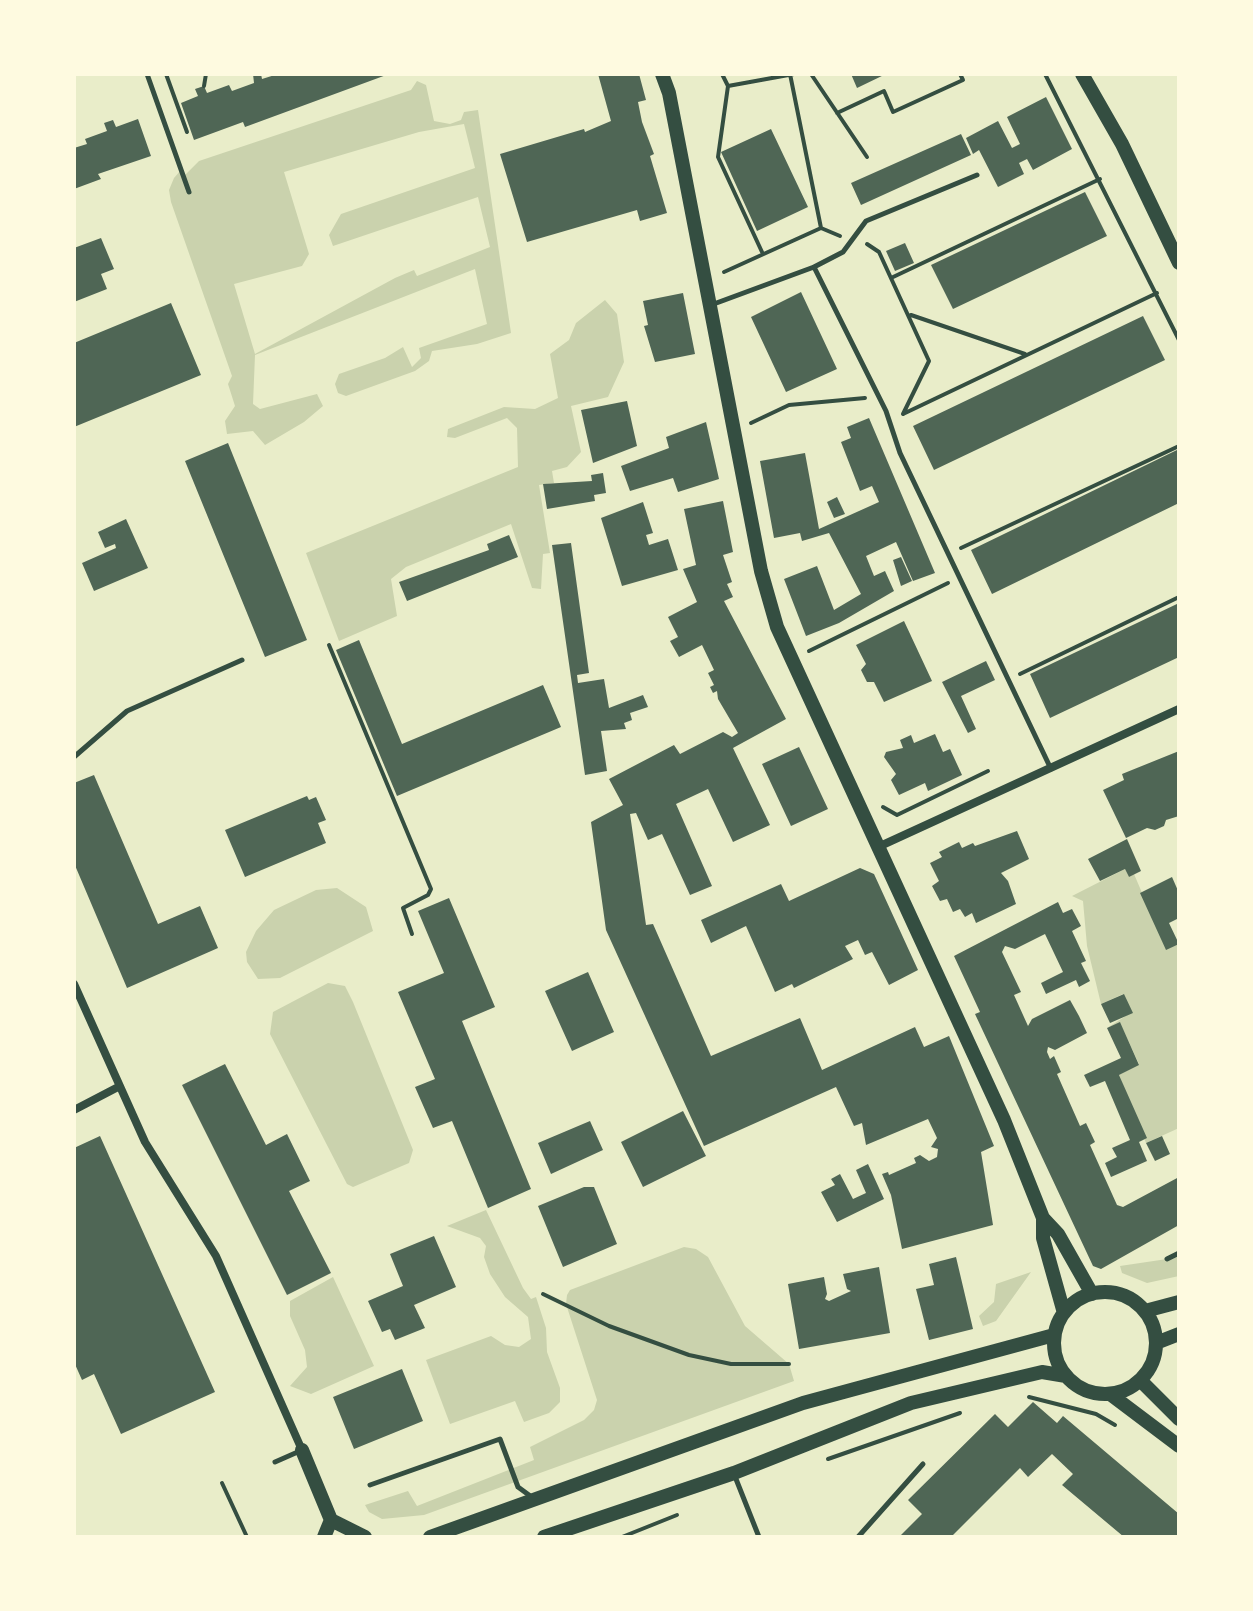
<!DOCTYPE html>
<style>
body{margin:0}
#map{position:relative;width:1253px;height:1611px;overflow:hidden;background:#e9edc9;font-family:"Public Sans",sans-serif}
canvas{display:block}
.frame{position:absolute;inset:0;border:76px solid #fefae0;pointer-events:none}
</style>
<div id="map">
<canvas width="1253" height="1611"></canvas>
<div class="frame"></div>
</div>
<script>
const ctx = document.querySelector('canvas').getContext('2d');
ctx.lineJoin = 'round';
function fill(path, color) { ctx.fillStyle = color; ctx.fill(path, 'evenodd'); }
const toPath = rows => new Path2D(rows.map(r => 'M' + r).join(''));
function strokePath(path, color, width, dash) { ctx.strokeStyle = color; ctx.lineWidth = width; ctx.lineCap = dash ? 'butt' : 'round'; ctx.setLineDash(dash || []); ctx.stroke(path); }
const green = toPath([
 [417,81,426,85,434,121,450,124,461,120,464,112,478,110,511,333,477,344,432,351,429,361,415,371,346,396,338,393,335,384,339,374,385,358,403,347,412,367,421,358,419,348,487,324,475,269,255,355,253,404,260,409,317,394,323,406,304,422,265,445,253,431,227,434,225,421,235,406,228,384,232,376,171,202,169,190,174,178,181,170,184,176,199,161,411,90],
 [464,124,475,168,341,214,329,235,333,246,478,197,490,247,417,276,414,270,395,278,255,354,234,284,302,266,309,254,284,172,419,132],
 [605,300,617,314,624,362,608,397,571,406,581,452,567,467,552,471,554,483,539,485,550,553,543,554,541,589,532,588,511,524,406,567,391,579,397,616,339,641,306,553,518,467,517,428,507,418,455,438,447,437,448,429,504,407,535,409,558,398,550,354,569,340,576,323],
 [1125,869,1129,877,1134,874,1166,949,1179,944,1179,1128,1146,1143,1119,1075,1139,1064,1120,1023,1107,1028,1132,1012,1123,994,1101,1004,1087,946,1083,901,1072,896],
 [337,888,366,907,373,931,280,978,258,979,247,962,246,952,256,931,274,910,316,890],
 [328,983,345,986,353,1002,413,1150,409,1163,353,1187,347,1184,270,1034,273,1012],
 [486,1210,523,1288,531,1299,536,1297,546,1328,547,1352,560,1388,560,1402,549,1413,524,1422,515,1401,450,1424,426,1360,491,1336,505,1345,519,1347,531,1339,528,1317,505,1297,490,1274,484,1257,486,1246,480,1238,447,1226],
 [684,1247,696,1249,708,1257,745,1326,789,1364,794,1381,424,1515,382,1519,369,1512,365,1505,408,1491,417,1506,534,1460,530,1447,584,1420,594,1410,597,1400,566,1304,567,1295,570,1290],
 [1179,1253,1179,1276,1147,1283,1122,1273,1120,1266,1167,1259],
 [1031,1272,996,1321,983,1326,979,1316,994,1302,996,1284],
 [333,1277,374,1366,311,1394,290,1386,307,1367,305,1350,290,1316,290,1301]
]);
const building = toPath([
 [253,74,261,74,262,79,278,74,389,74,245,127,243,122,194,140,181,103,198,96,195,89,204,86,207,93,229,85,232,91,254,83],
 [598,74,639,74,646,100,638,102,642,122,654,154,650,156,667,213,640,221,637,210,527,242,500,154,584,129,585,132,611,121],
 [851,74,886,74,857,88],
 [1046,97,1072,149,1033,170,1027,159,1019,163,1024,174,998,187,979,150,973,154,966,138,998,121,1012,148,1020,144,1007,117],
 [138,119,151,156,98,174,101,179,74,189,74,148,87,144,85,139,107,131,104,123,113,120,116,127],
 [771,129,808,207,757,231,721,152],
 [961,134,971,155,861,205,851,183],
 [1085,192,1107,236,953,309,931,265],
 [101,238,114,269,101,274,107,289,74,302,74,248],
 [905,243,914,263,895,271,886,251],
 [801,292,837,369,786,392,751,317],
 [683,293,695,354,655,362,644,326,648,325,643,301],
 [171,303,201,375,74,427,74,343],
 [1143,316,1165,360,934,470,913,426],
 [627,401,637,446,593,463,581,410],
 [869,418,935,573,913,581,896,542,866,556,874,576,885,571,894,591,839,623,806,636,784,579,817,566,834,610,861,594,829,533,802,541,800,533,774,538,760,461,805,453,819,529,879,502,872,486,860,491,841,442,851,438,847,427],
 [706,422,719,479,678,492,673,478,630,491,621,466,669,448,666,437],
 [228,443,307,640,265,657,185,461],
 [1179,449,1179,503,992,594,971,550],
 [603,473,606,493,594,495,595,501,547,509,543,484,592,481,591,475],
 [837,497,845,514,834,518,827,502],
 [723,501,733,552,723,555,732,582,727,584,733,597,724,601,786,719,733,748,770,825,733,842,708,789,676,804,712,886,690,895,662,834,648,840,636,813,630,814,646,925,653,924,711,1056,800,1018,822,1070,915,1027,924,1047,949,1036,994,1146,981,1152,993,1225,902,1249,891,1195,882,1174,888,1172,889,1175,916,1163,914,1158,920,1155,929,1161,937,1157,938,1149,931,1147,937,1138,928,1119,866,1145,862,1123,854,1126,836,1087,704,1146,606,930,591,822,623,805,609,779,674,745,680,754,723,732,732,737,738,733,718,699,717,691,713,693,710,687,714,685,708,673,714,670,702,645,679,657,670,641,678,637,668,617,697,602,683,569,696,565,684,509],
 [643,502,653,533,646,535,649,545,668,539,678,570,622,586,601,518],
 [126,519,148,568,94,591,82,563,116,548,115,544,105,548,98,532],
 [509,535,518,557,407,601,399,582,489,550,487,544],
 [571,543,589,673,577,675,578,683,604,679,609,708,643,695,648,707,630,713,632,720,624,723,626,729,601,731,607,771,585,775,552,545],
 [901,557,912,581,901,586,893,560],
 [1179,603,1179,657,1050,718,1030,674],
 [904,621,932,681,884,702,874,682,867,682,861,670,866,664,856,645],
 [359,640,402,744,543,685,561,727,397,796,336,650],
 [986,661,995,680,961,696,976,729,968,733,942,682],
 [935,734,943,752,950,749,962,775,928,791,925,783,899,795,891,780,896,774,884,757,886,752,903,748,900,740,911,735,914,743],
 [799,747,828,809,791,826,762,764],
 [1179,751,1179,816,1166,820,1164,826,1155,830,1147,828,1126,838,1103,790,1124,780,1122,774],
 [94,775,158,924,200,906,218,948,127,988,74,863,74,783],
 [307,796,309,800,316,797,326,820,318,823,326,843,245,877,225,830],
 [1017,831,1029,859,1001,873,1008,881,1016,904,976,923,972,913,965,917,960,909,953,912,947,899,940,901,932,886,939,881,930,863,942,857,939,852,959,842,962,848,973,843,975,846],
 [1127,839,1141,871,1129,877,1125,869,1100,881,1088,859],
 [860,868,874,874,918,970,889,985,872,952,865,955,858,940,845,946,853,959,794,988,792,984,775,992,746,926,711,943,701,920,781,884,789,901],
 [1172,877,1179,893,1179,918,1169,923,1179,944,1166,950,1140,893],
 [449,898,495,1007,462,1021,531,1189,488,1208,452,1121,433,1128,415,1087,435,1079,398,992,444,973,418,911],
 [1058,902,1063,913,1072,909,1081,926,1072,931,1086,961,1081,963,1090,981,1079,987,1076,980,1046,994,1041,983,1063,972,1045,934,1015,949,1005,946,1002,952,1021,992,1014,995,1028,1026,1032,1019,1070,1000,1079,1016,1087,1033,1055,1050,1048,1047,1047,1052,1050,1059,1054,1056,1061,1072,1057,1074,1080,1126,1086,1123,1095,1142,1090,1145,1117,1205,1123,1207,1179,1177,1179,1225,1101,1269,1093,1266,975,1014,980,1012,954,956],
 [588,972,614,1032,572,1051,545,991],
 [1124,994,1133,1013,1110,1023,1101,1004],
 [1120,1022,1139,1065,1119,1075,1147,1138,1139,1142,1147,1161,1111,1177,1105,1163,1117,1157,1112,1148,1130,1140,1105,1081,1090,1087,1084,1075,1121,1058,1107,1028],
 [225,1064,266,1145,287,1134,310,1181,289,1191,331,1273,287,1295,182,1085],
 [683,1111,706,1156,643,1187,621,1142],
 [590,1121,603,1150,551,1174,538,1143],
 [100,1136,215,1392,121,1434,94,1374,82,1380,74,1362,74,1148],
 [1162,1136,1170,1154,1155,1161,1146,1143],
 [868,1164,884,1199,837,1222,821,1192,835,1185,831,1179,840,1174,853,1199,866,1193,856,1170],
 [584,1187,594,1187,617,1244,563,1267,538,1206],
 [434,1236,456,1287,414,1305,425,1328,395,1340,390,1329,382,1332,368,1301,403,1286,390,1254],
 [956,1257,973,1329,929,1340,916,1289,934,1285,929,1264],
 [879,1267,890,1333,799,1349,788,1284,824,1277,827,1294,825,1299,829,1301,851,1291,847,1289,843,1274],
 [402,1369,423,1421,354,1449,333,1397],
 [1033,1402,1057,1423,1063,1416,1179,1514,1179,1537,1124,1537,1062,1485,1073,1474,1052,1454,1028,1477,1020,1468,951,1537,899,1537,922,1514,908,1500,995,1414,1008,1427]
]);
const path = toPath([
 [166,74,187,132],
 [722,74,728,86,718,157,762,252],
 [790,74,821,228],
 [811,74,867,157],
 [1045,74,1179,340],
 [204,86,206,74],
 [728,86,794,74],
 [837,113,884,91,893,112,963,80,960,74],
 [867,244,879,252,929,361,903,414],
 [724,272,821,228,840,236],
 [891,278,1100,179],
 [911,315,1025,354],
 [903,414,1157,293],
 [751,423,789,405,865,398],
 [961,548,1179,446],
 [329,645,431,889,428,895,403,908,412,934],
 [809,651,948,583],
 [1020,674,1179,597],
 [883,807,897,815,988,771],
 [543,1294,609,1326,689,1355,731,1364,789,1364],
 [1029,1397,1096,1414,1115,1425],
 [828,1459,960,1413],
 [222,1483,247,1537],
 [622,1537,677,1515]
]);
const service = toPath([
 [147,74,189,192],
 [814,267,843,252,866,221,977,175],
 [711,305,814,267,886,411,900,453,1051,769],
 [74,757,127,711,242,660],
 [1167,1259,1179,1253],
 [275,1462,300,1451],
 [734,1474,759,1537],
 [370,1485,500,1439,518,1487,533,1498],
 [858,1537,923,1464]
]);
const minor = toPath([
 [878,847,1179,709],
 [74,984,145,1142,216,1256,302,1450],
 [74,1110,120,1086]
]);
const tertiary = toPath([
 [662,74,669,93,761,571,777,627,1004,1120,1043,1218,1043,1238,1064,1313],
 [1082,74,1122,144,1179,263],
 [1043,1218,1058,1234,1092,1294],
 '1054 1343a51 51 0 1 1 102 0a51 51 0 1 1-102 0Z',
 [1145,1311,1179,1302],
 [1156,1343,1179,1334],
 [1140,1380,1179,1419],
 [1110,1394,1179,1446],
 [302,1450,331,1520,365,1537],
 [324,1537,331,1520],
 [430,1537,803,1403,1054,1335],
 [544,1537,734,1473,911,1403,1042,1372,1066,1376]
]);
fill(green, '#cad2ad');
fill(building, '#4f6655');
strokePath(path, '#344e41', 4);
strokePath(service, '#344e41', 5);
strokePath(minor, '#344e41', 8);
strokePath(tertiary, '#344e41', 14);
</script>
